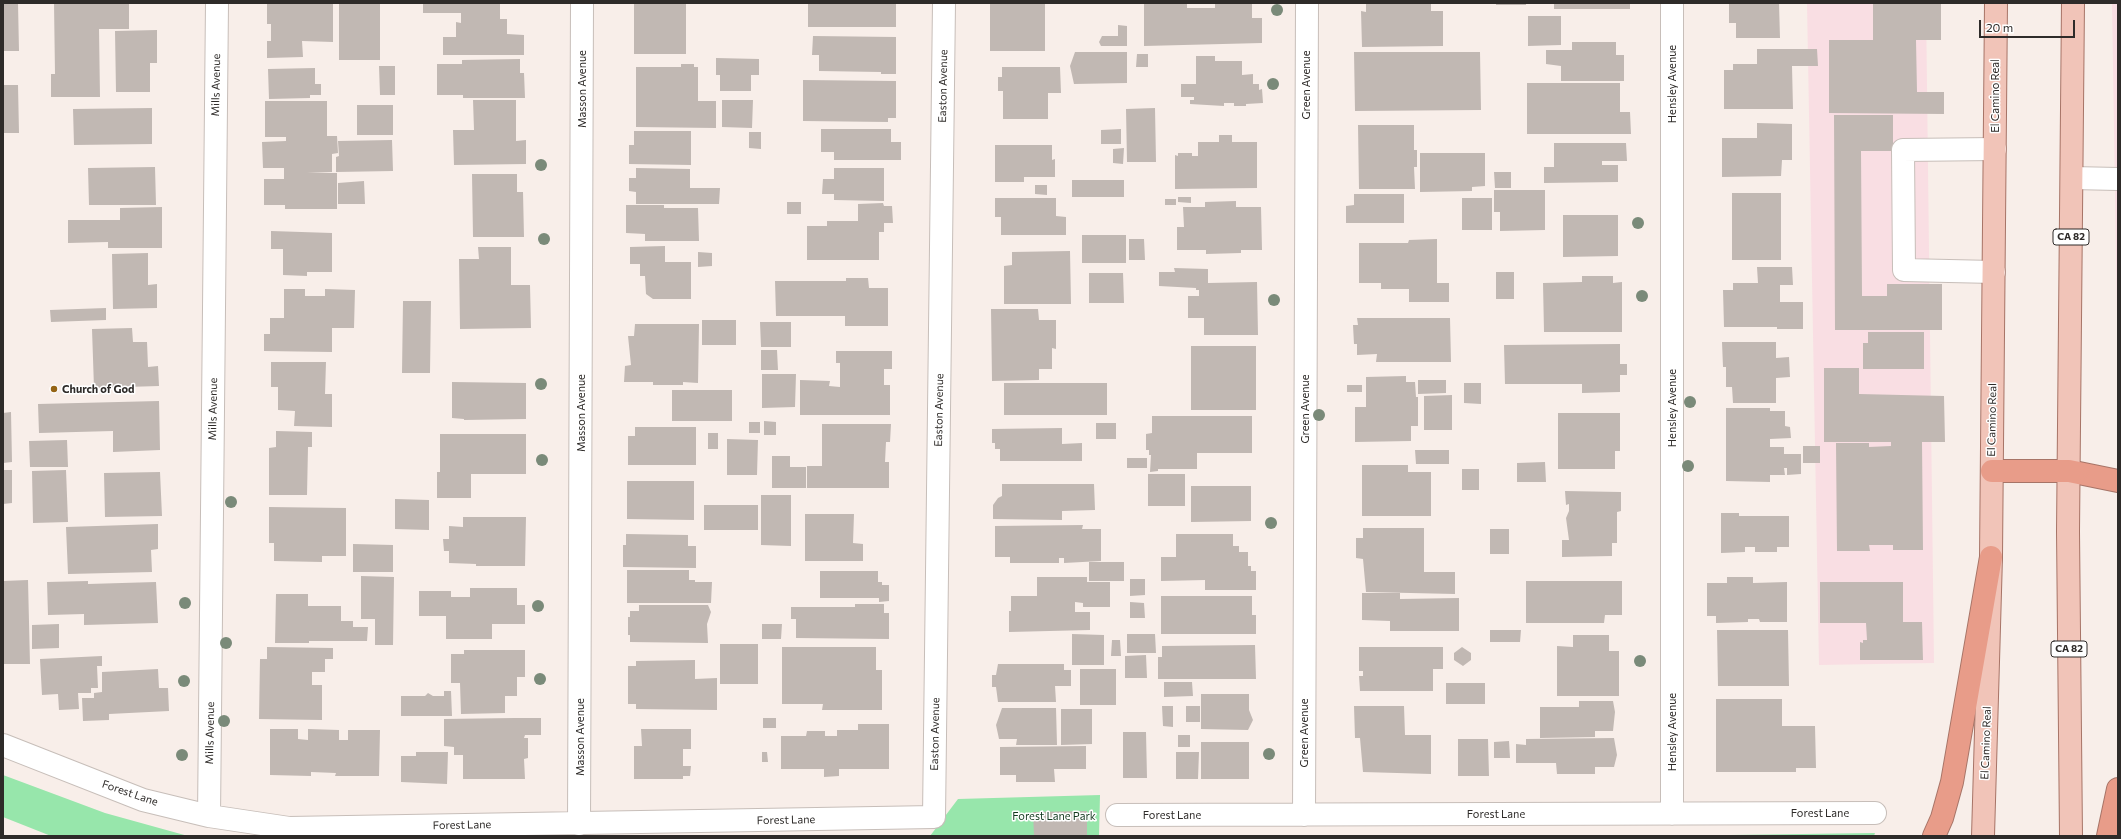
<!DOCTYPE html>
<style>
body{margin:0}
#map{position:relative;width:2121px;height:839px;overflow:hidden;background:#f8eee9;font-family:Commissioner,sans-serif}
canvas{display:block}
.frame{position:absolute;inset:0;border:4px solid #2e2b29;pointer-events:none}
.scale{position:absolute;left:1979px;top:20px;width:96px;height:18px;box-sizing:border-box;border:2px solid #2e2b29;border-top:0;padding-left:5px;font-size:12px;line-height:14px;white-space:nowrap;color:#2e2b29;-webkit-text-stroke:3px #fff;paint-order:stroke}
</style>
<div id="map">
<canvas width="2121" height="839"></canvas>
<div class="frame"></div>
<div class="scale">20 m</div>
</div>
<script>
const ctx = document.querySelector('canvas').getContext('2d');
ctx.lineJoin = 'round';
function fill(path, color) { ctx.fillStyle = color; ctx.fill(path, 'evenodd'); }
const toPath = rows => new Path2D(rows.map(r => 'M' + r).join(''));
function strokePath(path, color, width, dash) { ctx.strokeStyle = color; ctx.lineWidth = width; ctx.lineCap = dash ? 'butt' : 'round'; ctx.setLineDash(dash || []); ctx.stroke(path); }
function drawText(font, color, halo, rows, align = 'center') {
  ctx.font = font + ' Commissioner,sans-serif'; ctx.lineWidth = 3; ctx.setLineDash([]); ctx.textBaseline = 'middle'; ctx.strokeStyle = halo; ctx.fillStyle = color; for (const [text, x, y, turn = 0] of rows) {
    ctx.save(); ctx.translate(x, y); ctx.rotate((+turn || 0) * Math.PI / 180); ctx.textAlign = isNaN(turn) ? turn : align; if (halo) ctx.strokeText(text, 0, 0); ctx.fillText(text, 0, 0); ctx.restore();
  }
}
const commercial = toPath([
 [1807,3,1926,3,1934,663,1819,665],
 [2112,3,2118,3,2118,383]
]);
const green = toPath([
 [3,775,105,813,188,836,51,836,3,817],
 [1100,795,1099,836,930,836,958,799],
 [1875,833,1874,836,1657,836]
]);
const building = toPath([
 [3,3,18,3,19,51,3,51],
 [54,3,129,3,129,29,99,29,100,97,51,97,51,74,55,74],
 [267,3,333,3,333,42,302,41,303,57,267,58,267,41,271,41,271,24,267,24],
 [339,3,380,3,380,60,339,60],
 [423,3,500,3,500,19,507,19,507,34,524,35,524,55,443,55,443,37,456,37,456,22,461,23,461,13,423,13],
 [634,3,686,3,686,54,634,54],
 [808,3,896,3,896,27,808,27],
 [990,3,1045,3,1045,51,990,51],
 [1144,3,1187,3,1187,8,1215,8,1215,3,1252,3,1252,18,1262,18,1262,43,1144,46],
 [1366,3,1431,3,1431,11,1443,11,1443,46,1362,47,1361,11,1366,12],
 [1496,3,1526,3,1526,5,1496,5],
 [1554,3,1630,3,1630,9,1554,9],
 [1729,3,1779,3,1780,38,1736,38,1736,23,1729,23],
 [1873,3,1941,3,1941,40,1916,40,1917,92,1944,92,1944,114,1829,113,1829,40,1873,40],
 [1528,16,1561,16,1561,45,1528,46],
 [1118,25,1127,26,1127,46,1101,46,1099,42,1102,36,1118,36],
 [157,30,157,63,150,63,150,92,116,92,115,31],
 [813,36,896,37,896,74,881,74,881,72,819,71,819,55,812,55],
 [1572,42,1616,42,1616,55,1624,55,1624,81,1561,81,1561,66,1546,64,1546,50,1572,50],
 [1757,49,1817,49,1818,66,1792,66,1793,109,1724,109,1724,70,1733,70,1733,64,1757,64],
 [1075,52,1127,52,1127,83,1074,84,1070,66],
 [1354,52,1480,52,1481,110,1355,111],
 [1137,54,1148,54,1148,67,1136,67],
 [1196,56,1215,56,1215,61,1242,61,1242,75,1253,74,1253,84,1259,84,1259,90,1262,89,1263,103,1246,104,1246,106,1234,106,1234,103,1224,103,1224,106,1190,104,1190,100,1194,100,1194,97,1181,97,1181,84,1196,84],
 [716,58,759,59,759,75,751,75,751,91,720,91,720,75,716,75],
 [520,59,520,73,524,73,525,98,463,98,463,95,437,95,437,64,462,64,462,60],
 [681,64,694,64,694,67,698,67,698,101,716,101,716,128,636,127,636,67,681,67],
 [379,66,395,66,395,95,380,95],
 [1002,67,1060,67,1061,93,1048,93,1048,119,1003,119,1003,91,998,91,998,77,1002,77],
 [315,68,315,84,321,84,321,95,310,95,310,98,269,99,268,69],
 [803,80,896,81,896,118,888,118,888,122,803,121],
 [1527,83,1620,83,1620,112,1630,112,1631,134,1527,134],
 [3,85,18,85,19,133,3,133],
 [473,100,516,100,516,141,526,140,526,164,454,165,453,130,474,130],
 [722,100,753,100,752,128,722,127],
 [265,101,327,101,327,136,337,136,338,153,332,154,332,172,307,173,337,173,337,209,285,209,285,205,264,205,264,179,284,179,284,168,263,168,262,142,286,141,286,137,265,137],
 [357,105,393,105,393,135,357,135],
 [152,108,152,144,74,145,73,109],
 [1155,108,1156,162,1127,162,1126,109],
 [1834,115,1893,115,1893,151,1861,151,1862,296,1887,296,1887,284,1942,284,1942,330,1835,330],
 [1757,123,1792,124,1792,160,1782,160,1781,176,1722,177,1722,138,1757,138],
 [1358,125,1414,125,1414,150,1417,150,1417,167,1414,167,1415,189,1359,189],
 [821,129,891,129,891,142,901,142,901,160,834,160,834,152,821,152],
 [1121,129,1121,144,1101,144,1101,130],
 [634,131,691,131,691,165,629,164,629,145,634,145],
 [749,132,761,132,761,149,749,148],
 [1219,135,1232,135,1232,142,1257,142,1257,188,1175,189,1175,155,1178,156,1178,153,1192,153,1192,156,1198,156,1198,142,1219,142],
 [392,140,393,171,336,172,336,157,339,156,338,141],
 [1554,143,1626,143,1627,161,1602,161,1602,165,1618,165,1618,182,1544,183,1544,167,1554,167],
 [995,145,1052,145,1052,160,1055,159,1055,177,1024,177,1024,182,995,182],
 [1124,148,1123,164,1113,163,1113,149],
 [1420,153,1485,153,1485,186,1472,187,1472,191,1420,192],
 [155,167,156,205,89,205,88,168],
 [636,168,690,169,690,188,720,188,719,204,636,204,636,192,629,191,629,178,636,178],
 [834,168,884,168,884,201,834,200,834,194,822,194,823,179,834,179],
 [1494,172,1511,172,1511,188,1495,188],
 [472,174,517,174,517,192,523,192,524,237,473,237],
 [1072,180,1124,180,1124,197,1072,197],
 [364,181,365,204,338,204,338,183],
 [1035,185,1047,185,1047,195,1035,194],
 [1494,190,1545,190,1545,230,1500,231,1500,212,1494,212],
 [1732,193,1781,193,1781,260,1732,260],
 [1354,194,1404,194,1404,223,1346,223,1346,206,1354,205],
 [1178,197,1191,197,1191,203,1178,202],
 [995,198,1056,198,1056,216,1066,217,1066,235,1001,235,1001,217,995,217],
 [1462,198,1492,198,1492,230,1462,230],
 [1165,199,1176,199,1176,205,1165,205],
 [1236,201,1236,207,1261,207,1262,250,1241,250,1241,253,1206,254,1206,250,1177,250,1177,227,1184,227,1183,207,1205,207,1205,202],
 [787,202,801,202,801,214,787,214],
 [883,203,884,206,892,206,893,223,884,223,884,232,879,232,879,260,807,260,807,226,827,226,827,221,858,221,858,204],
 [626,205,664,205,664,208,698,208,699,241,645,241,645,234,626,233],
 [162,207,162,248,108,248,108,242,68,243,68,220,120,220,120,208],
 [1563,215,1618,215,1618,256,1563,257],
 [271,231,332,233,332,272,307,272,307,276,283,275,283,249,271,249],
 [1082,235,1126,235,1126,263,1082,263],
 [1129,239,1144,239,1145,260,1129,260],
 [1437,239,1437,283,1449,283,1449,302,1409,302,1409,289,1381,289,1381,283,1359,283,1359,243,1408,243,1409,240],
 [665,246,665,262,691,262,691,299,653,299,646,294,645,276,640,276,640,264,630,264,630,247],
 [478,247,511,247,511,285,530,285,531,328,460,329,459,259,479,259],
 [1070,251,1071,304,1004,304,1004,266,1012,265,1012,252],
 [698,252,712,253,712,266,698,267],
 [148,253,148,285,157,284,157,308,113,309,112,254],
 [1757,267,1792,267,1793,285,1780,285,1780,302,1803,302,1803,329,1777,329,1777,327,1724,327,1723,290,1733,290,1733,283,1758,283],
 [1174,268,1208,269,1208,283,1257,282,1258,335,1204,335,1204,318,1188,318,1188,296,1199,296,1199,290,1196,290,1196,288,1159,286,1159,272,1175,272],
 [1496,272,1514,272,1514,299,1496,299],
 [1089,273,1123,273,1124,303,1089,303],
 [1582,276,1613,276,1613,283,1622,282,1622,332,1544,332,1543,283,1582,282],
 [846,278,868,278,869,288,888,288,888,326,845,326,845,316,776,316,775,281,846,281],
 [284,289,305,289,305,296,325,296,325,289,355,290,354,328,332,328,332,352,264,351,264,334,270,334,270,318,284,318],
 [403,301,431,301,430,373,402,373],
 [106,308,106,320,51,322,50,310],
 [991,309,1038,309,1039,320,1056,320,1056,349,1052,348,1052,369,1039,369,1039,380,992,381],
 [1357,318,1450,318,1451,362,1376,362,1377,354,1357,355,1357,344,1354,344,1353,325,1358,325],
 [702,320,736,320,736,345,702,345],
 [760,322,791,322,791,347,761,347],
 [635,324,699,324,698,383,683,382,683,385,653,385,653,382,624,382,625,366,631,365,628,336,634,336],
 [132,328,133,342,147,342,148,367,158,366,159,386,94,388,92,329],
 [1868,332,1924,332,1924,369,1863,369,1863,343,1868,343],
 [1722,342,1776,342,1776,358,1789,357,1790,377,1776,378,1776,403,1733,403,1732,387,1726,387,1726,367,1723,367],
 [1620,344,1620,364,1627,364,1627,375,1620,375,1620,392,1582,393,1582,384,1505,384,1504,345],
 [1191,346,1256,346,1256,410,1191,410],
 [761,350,777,350,778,370,761,370],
 [836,351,892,351,892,369,884,369,884,385,890,385,890,415,800,415,800,380,830,381,829,386,840,387,840,363,836,363],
 [271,362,326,362,325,394,332,394,332,427,294,426,295,411,278,410,278,387,271,387],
 [1824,368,1859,368,1859,394,1944,396,1945,442,1922,442,1923,550,1893,550,1893,545,1869,545,1870,551,1837,551,1836,443,1869,443,1869,447,1891,446,1891,442,1824,442],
 [762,374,796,374,795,407,762,408],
 [1406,376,1406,382,1415,382,1416,397,1418,397,1418,426,1411,426,1411,441,1355,442,1355,407,1366,407,1366,377],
 [1418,380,1446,380,1446,393,1418,394],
 [452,382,526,383,526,419,464,420,464,419,452,418],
 [1004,383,1107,383,1107,415,1004,415],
 [1464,383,1481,383,1481,404,1464,403],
 [1347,385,1362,385,1362,392,1347,392],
 [672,390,732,390,732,421,672,421],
 [1452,395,1452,430,1424,430,1424,396],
 [159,401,160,450,113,452,113,431,39,433,38,404],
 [1726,408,1770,408,1770,411,1785,411,1785,426,1790,427,1791,438,1770,439,1770,447,1784,447,1784,454,1801,454,1801,474,1787,475,1787,468,1784,468,1785,475,1770,475,1770,482,1726,481],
 [11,412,12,462,3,463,3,413],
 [1558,413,1620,413,1620,451,1615,451,1615,469,1558,469],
 [1152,416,1252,416,1252,453,1197,453,1197,469,1158,469,1158,471,1150,472,1151,455,1149,455,1149,450,1146,450,1146,434,1152,433],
 [764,421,776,422,776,435,764,435],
 [749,422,760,422,760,433,749,433],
 [1096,423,1116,423,1116,439,1096,439],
 [822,424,891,424,890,442,886,442,885,462,889,462,889,488,807,488,807,466,822,466],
 [635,427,696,427,696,465,628,465,628,436,635,436],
 [1062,428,1062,444,1082,443,1082,461,1000,461,1000,449,995,449,995,443,992,443,992,429],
 [276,431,312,432,312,447,308,447,307,495,269,495,269,448,276,447],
 [708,433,718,433,718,449,708,449],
 [440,434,526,434,526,474,471,474,471,498,437,498,437,472,440,472],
 [727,439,758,440,757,475,727,475],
 [67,440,68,467,30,467,29,441],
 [1803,446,1820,446,1820,463,1803,463],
 [1415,450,1449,450,1449,464,1416,464],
 [772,456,790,456,790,467,806,467,806,488,772,488],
 [1127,458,1147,458,1147,468,1127,468],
 [1545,462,1546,482,1517,482,1517,463],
 [1362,465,1408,465,1408,472,1431,472,1431,516,1362,516],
 [1462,469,1479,469,1479,490,1462,490],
 [3,470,12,470,12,503,3,504],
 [66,470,68,522,33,523,32,471],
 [160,472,162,516,105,517,104,473],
 [1148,474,1185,474,1185,506,1148,506],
 [627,481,694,481,694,520,627,519],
 [1002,484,1094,484,1095,510,1062,511,1062,520,993,519,993,505,998,498,1002,496],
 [1191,486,1251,486,1251,521,1191,522],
 [1565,491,1621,492,1621,511,1617,512,1617,543,1612,543,1612,556,1562,557,1562,540,1569,540,1566,518,1569,511,1569,504,1566,505],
 [761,495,791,495,791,546,761,545],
 [395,499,429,500,429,530,395,529],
 [704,505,758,505,758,530,704,530],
 [269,507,346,508,346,556,322,556,322,562,274,561,274,543,269,543],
 [1721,513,1739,513,1739,516,1789,516,1789,547,1777,547,1777,552,1755,552,1755,547,1745,547,1745,552,1721,553],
 [805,514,854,514,853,543,863,544,863,561,805,561],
 [463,517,526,517,525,566,476,566,476,564,449,563,449,551,444,551,443,539,449,539,449,526,463,527],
 [158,524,158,549,151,550,152,572,68,574,66,527],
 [1083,525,1082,529,1101,529,1101,561,1064,563,1064,558,1059,558,1059,563,1010,563,1010,557,995,557,995,526],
 [1363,528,1424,528,1424,572,1455,572,1455,594,1366,592,1363,559,1356,558,1356,538,1363,538],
 [1490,529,1509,529,1509,554,1490,554],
 [626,534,688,535,688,546,696,546,696,568,623,567,623,545,626,545],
 [1176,534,1233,534,1233,546,1239,546,1239,552,1248,552,1248,566,1251,566,1251,571,1256,571,1256,590,1205,590,1205,580,1161,581,1161,557,1176,557],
 [353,544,393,545,393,572,353,572],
 [1089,562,1124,562,1124,581,1089,581],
 [627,570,689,570,689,580,695,580,695,582,712,582,711,603,627,603],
 [820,571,878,571,878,582,882,582,882,585,889,585,889,601,879,602,879,598,820,598],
 [361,576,394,577,393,645,375,645,375,619,361,619],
 [1037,577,1087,577,1087,582,1110,582,1110,607,1083,607,1083,603,1075,602,1075,612,1090,612,1090,630,1009,632,1009,611,1011,611,1011,596,1037,596],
 [1727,577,1753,577,1753,583,1787,582,1787,622,1760,622,1759,619,1748,619,1748,622,1716,623,1716,616,1707,616,1707,583,1727,583],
 [1130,579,1145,579,1145,595,1130,596],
 [28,580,30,664,3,664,3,581],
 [88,581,88,584,156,582,158,623,84,625,84,614,48,615,47,582],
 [1526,581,1622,581,1622,615,1605,615,1604,623,1526,623],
 [1820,582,1903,582,1903,622,1922,622,1923,660,1860,660,1860,642,1863,643,1863,640,1867,640,1866,623,1820,623],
 [470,588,517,588,517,605,525,605,525,624,492,624,492,639,446,639,446,616,419,616,419,591,451,591,451,597,470,597],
 [1362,593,1400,593,1400,599,1459,598,1459,631,1390,631,1390,621,1362,620],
 [276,594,308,594,308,606,341,606,341,621,353,621,353,627,368,627,367,641,309,641,309,643,275,643],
 [1161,596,1252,596,1252,615,1256,615,1256,634,1161,634],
 [1130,602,1144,603,1145,618,1130,618],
 [855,604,884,604,884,613,889,613,889,639,796,638,796,619,791,619,791,607,855,607],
 [639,605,708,605,711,612,707,624,708,643,630,642,630,635,628,635,628,617,630,617,630,611,639,611],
 [59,624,59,648,32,649,32,625],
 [762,624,782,624,781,639,762,639],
 [1490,630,1521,630,1520,642,1490,642],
 [1717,630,1788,630,1789,686,1718,686],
 [1072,634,1104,635,1104,665,1072,665],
 [1127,634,1155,634,1156,653,1127,653],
 [1573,635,1609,635,1609,651,1619,651,1619,696,1557,696,1557,646,1573,647],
 [1112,640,1120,640,1121,656,1111,656],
 [720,644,758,644,758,684,720,684],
 [1255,645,1256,679,1158,679,1158,657,1162,657,1162,646],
 [267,647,333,648,333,659,325,659,325,672,312,672,312,685,322,685,322,720,259,719,260,659,267,659],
 [782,647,876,647,876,670,882,670,882,710,822,710,823,704,782,704],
 [1359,647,1443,647,1443,669,1433,669,1433,691,1360,691,1359,676,1363,676,1363,671,1359,671],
 [1462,647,1471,653,1471,660,1463,666,1454,660,1454,653],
 [464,650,525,650,525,677,517,677,517,696,505,696,505,713,461,714,460,683,451,683,451,654,464,654],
 [1146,655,1147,678,1125,678,1125,656],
 [102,656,102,666,97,666,98,688,91,688,91,693,78,693,79,709,59,710,58,694,42,695,40,659],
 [695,660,695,679,717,678,717,710,636,709,636,704,628,704,628,666,636,666,636,661],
 [998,664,1064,664,1064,670,1071,670,1071,686,1055,686,1056,702,998,702,996,687,992,687,992,675,996,675],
 [158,669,159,688,168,688,169,711,109,714,109,720,83,721,82,698,94,698,94,693,102,692,102,672],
 [1080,669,1116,669,1116,705,1080,705],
 [1164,682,1192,682,1193,696,1164,697],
 [1446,683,1485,683,1485,704,1446,704],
 [444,691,451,691,452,716,401,716,401,696,425,696,428,693,433,696,444,696],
 [1201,694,1249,694,1249,710,1253,720,1248,730,1201,729],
 [1716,699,1782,699,1782,726,1815,726,1816,768,1796,768,1796,772,1716,772],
 [1579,701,1613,701,1615,712,1613,731,1595,731,1595,737,1540,738,1540,707,1579,707],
 [1162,706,1173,706,1173,727,1163,726],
 [1186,706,1200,706,1200,722,1186,722],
 [1354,706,1404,706,1405,735,1431,735,1431,774,1363,772,1360,738,1355,738],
 [1002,708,1056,708,1057,745,1016,745,1017,739,999,739,996,725],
 [1061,709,1092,709,1092,744,1061,745],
 [514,718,541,718,541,735,525,735,524,738,528,738,528,758,524,759,525,779,463,779,463,755,454,755,454,747,444,746,444,719],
 [763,718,776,718,776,728,763,728],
 [858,724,889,724,889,769,839,769,839,776,824,777,824,769,781,769,781,736,806,736,807,731,825,731,825,736,837,736,837,730,858,730],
 [270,729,298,729,298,739,308,740,308,729,339,730,339,740,348,740,348,730,380,730,379,776,335,776,336,773,311,772,311,776,270,775],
 [641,729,691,729,691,749,683,749,683,766,691,766,690,776,683,776,683,779,634,779,634,746,642,746],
 [1123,732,1146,732,1147,778,1123,778],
 [1178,735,1190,735,1190,747,1178,747],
 [1614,738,1617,755,1614,767,1595,767,1595,774,1557,774,1556,763,1516,763,1516,744,1526,745,1526,739],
 [1458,739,1488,739,1489,776,1458,776],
 [1509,741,1510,758,1494,758,1494,742],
 [1201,742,1249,742,1249,779,1201,779],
 [1086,746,1086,769,1054,769,1055,782,1016,782,1016,775,1000,775,1000,747],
 [416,752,448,752,447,784,401,782,401,756,416,756],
 [762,752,767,752,768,762,762,762],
 [1176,752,1199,752,1198,779,1176,779],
 [1087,811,1087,836,1034,836,1033,812]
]);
const minor = toPath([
 [1672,3,1672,814],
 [2072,178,2118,179],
 [1994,272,1904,270,1903,150,1995,149],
 [3,745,143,800,209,816,289,828,934,817,944,3],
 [1117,815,1875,813],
 [1304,815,1307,3],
 [209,816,217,3],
 [579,824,582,3]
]);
const major = toPath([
 [1983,836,1991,557,1996,3],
 [2071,836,2068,531,2073,3]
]);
const highway = toPath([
 [1992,471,2069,471,2118,481],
 [1934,836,1942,818,1952,782,1991,557],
 [2108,836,2118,789]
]);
const trees = [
 [1277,10],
 [1273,84],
 [541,165],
 [1638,223],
 [544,239],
 [1642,296],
 [1274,300],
 [541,384],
 [1690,402],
 [1319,415],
 [542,460],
 [1688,466],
 [231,502],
 [1271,523],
 [185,603],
 [538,606],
 [226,643],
 [1640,661],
 [540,679],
 [184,681],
 [224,721],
 [1269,754],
 [182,755]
];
const markers = [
 [54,389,4,"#956415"]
];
const shields = [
 [2071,237,36],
 [2069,649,36]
];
const shieldNames = [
 ["CA 82",2071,237],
 ["CA 82",2069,649]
];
const streetNames = [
 ["Hensley Avenue",1672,84,-90],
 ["Mills Avenue",216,85,-89],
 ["Green Avenue",1306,85,-90],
 ["Easton Avenue",943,86,-89],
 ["Masson Avenue",582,89,-90],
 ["El Camino Real",1995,96,-90],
 ["Hensley Avenue",1672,408,-90],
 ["Mills Avenue",213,409,-89],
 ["Green Avenue",1305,409,-90],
 ["Easton Avenue",939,410,-89],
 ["Masson Avenue",581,413,-90],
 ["El Camino Real",1992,420,-89],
 ["Hensley Avenue",1672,732,-90],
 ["Mills Avenue",210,733,-89],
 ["Green Avenue",1304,733,-90],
 ["Easton Avenue",935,734,-89],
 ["Masson Avenue",580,737,-90],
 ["El Camino Real",1986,743,-88],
 ["Forest Lane",130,793,19],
 ["Forest Lane",1820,813],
 ["Forest Lane",1496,814],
 ["Forest Lane",1172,815],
 ["Forest Lane",786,820,-1],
 ["Forest Lane",462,825,-1]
];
const poiNames = [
 ["Church of God",62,389]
];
const parkNames = [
 ["Forest Lane Park",1054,816]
];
fill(commercial, '#f9dee3');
fill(green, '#97e6ab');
fill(building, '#c1b8b3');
strokePath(minor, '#c7beb9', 24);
strokePath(major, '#a77467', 24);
strokePath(highway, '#a77467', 24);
strokePath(minor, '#fff', 22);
strokePath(major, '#f1c4b8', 22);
strokePath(highway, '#e89c89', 22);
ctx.fillStyle = '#7a8a79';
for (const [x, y] of trees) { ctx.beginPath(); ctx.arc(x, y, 6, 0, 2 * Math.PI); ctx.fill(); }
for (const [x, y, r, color] of markers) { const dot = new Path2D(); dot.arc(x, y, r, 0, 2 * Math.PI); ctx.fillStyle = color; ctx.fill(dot); strokePath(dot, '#fff', 1.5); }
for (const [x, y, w] of shields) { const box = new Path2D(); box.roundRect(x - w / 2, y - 8, w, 16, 3); ctx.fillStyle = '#fff'; ctx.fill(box); strokePath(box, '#2e2b29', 1); }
drawText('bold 10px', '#2e2b29', null, shieldNames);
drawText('11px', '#2e2b29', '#fff', streetNames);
drawText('bold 11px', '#2e2b29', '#fff', poiNames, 'left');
drawText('11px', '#12381e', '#fff', parkNames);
</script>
